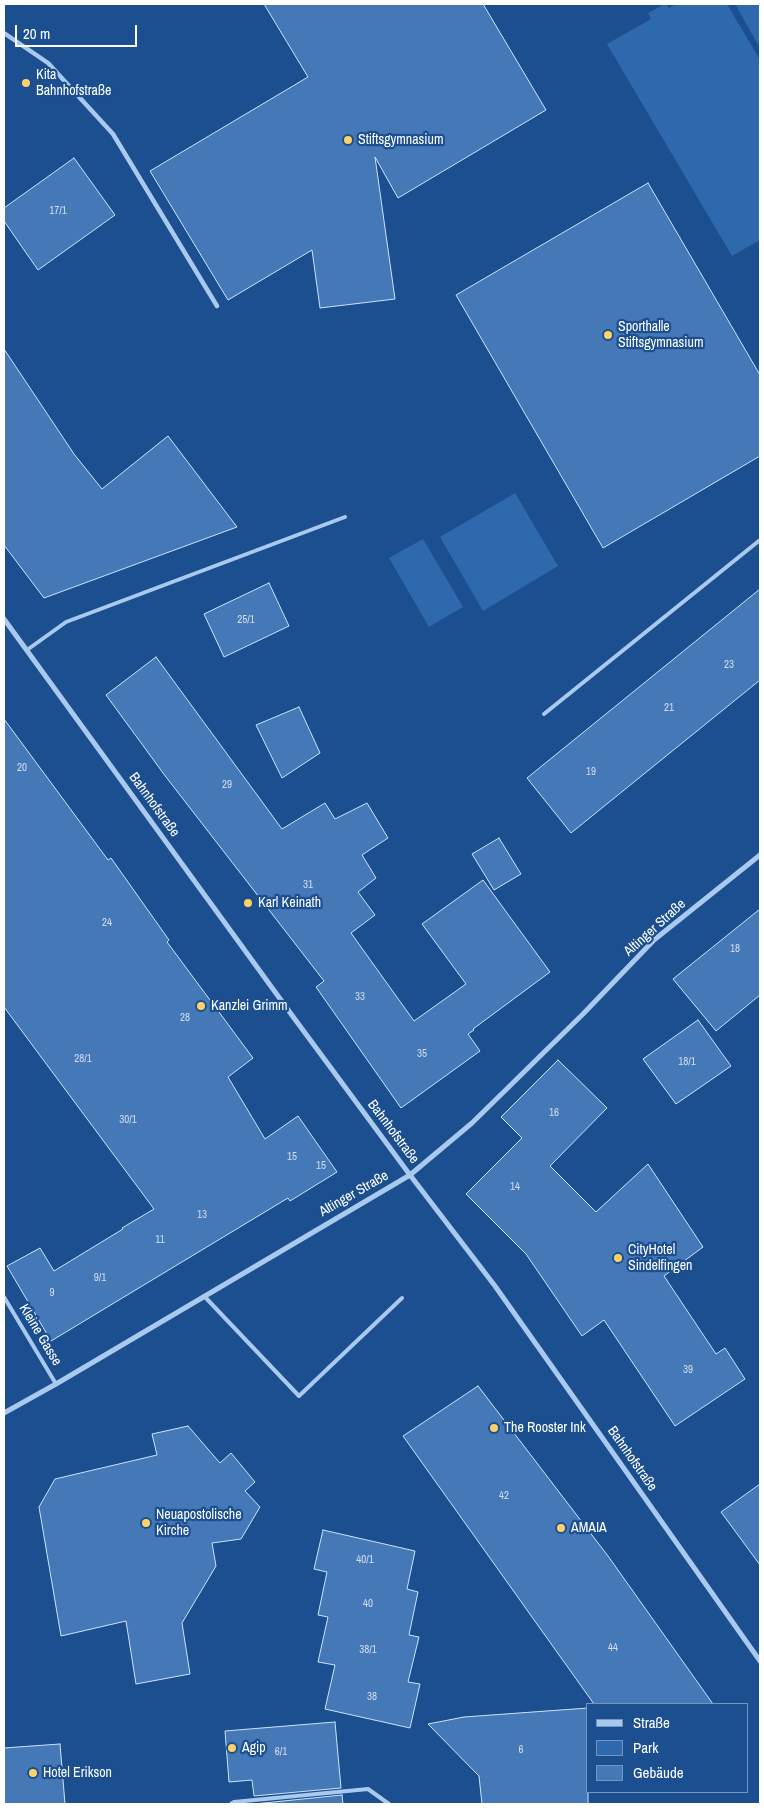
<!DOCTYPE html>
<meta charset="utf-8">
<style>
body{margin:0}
#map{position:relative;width:764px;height:1808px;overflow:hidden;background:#1b4f8f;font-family:"Archivo Narrow",sans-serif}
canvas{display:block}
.frame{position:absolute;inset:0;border:5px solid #fff;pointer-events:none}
.legend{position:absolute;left:586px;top:1703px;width:162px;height:90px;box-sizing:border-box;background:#1b4f8f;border:1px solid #7695bc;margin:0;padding:6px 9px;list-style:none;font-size:15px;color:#fff}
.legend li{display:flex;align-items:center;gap:10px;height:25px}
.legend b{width:25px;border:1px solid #7695bc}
.scale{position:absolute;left:15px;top:25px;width:122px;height:22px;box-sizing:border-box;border:2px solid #fff;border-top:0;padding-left:6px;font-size:15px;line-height:18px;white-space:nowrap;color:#fff;-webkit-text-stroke:4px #1b4f8f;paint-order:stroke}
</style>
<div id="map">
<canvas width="764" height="1808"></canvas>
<div class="frame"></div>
<ul class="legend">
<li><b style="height:6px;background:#a9c9ee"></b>Straße</li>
<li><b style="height:14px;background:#2e69ad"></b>Park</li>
<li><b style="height:14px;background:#4478b7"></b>Gebäude</li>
</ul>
<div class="scale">20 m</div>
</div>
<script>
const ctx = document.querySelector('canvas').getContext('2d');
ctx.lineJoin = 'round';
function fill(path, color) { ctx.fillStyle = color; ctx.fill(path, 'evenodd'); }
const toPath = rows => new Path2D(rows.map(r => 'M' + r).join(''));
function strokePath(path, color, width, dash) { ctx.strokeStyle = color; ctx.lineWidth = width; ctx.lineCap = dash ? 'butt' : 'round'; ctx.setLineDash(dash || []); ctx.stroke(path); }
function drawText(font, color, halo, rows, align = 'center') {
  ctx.font = font + ' "Archivo Narrow",sans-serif'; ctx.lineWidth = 4.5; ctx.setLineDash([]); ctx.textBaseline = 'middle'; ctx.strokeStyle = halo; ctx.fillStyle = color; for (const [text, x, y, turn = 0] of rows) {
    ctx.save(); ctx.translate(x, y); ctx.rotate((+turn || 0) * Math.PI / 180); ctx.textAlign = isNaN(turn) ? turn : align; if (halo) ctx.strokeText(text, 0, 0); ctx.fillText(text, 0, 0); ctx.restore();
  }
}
const green = toPath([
 [665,4,669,8,676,4,727,4,760,60,760,240,732,256,607,44,651,19,648,13],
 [735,4,760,4,760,48],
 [515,493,558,566,483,611,440,537],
 [423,539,463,607,429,627,389,558]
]);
const building = toPath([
 [264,4,483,4,546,110,398,198,375,157,395,299,320,308,312,250,228,300,150,171,308,77,264,4],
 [74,158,115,215,38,270,4,221,4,208,74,158],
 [648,183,760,375,760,456,603,548,456,295,648,183],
 [4,349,74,454,102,489,168,436,237,527,44,598,4,545,4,349],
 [269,583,289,626,224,657,204,614,269,583],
 [760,589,760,680,571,833,527,778,760,589],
 [156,657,282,829,325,803,335,819,367,803,388,838,362,855,376,878,358,892,375,915,351,933,414,1021,466,984,422,924,483,880,550,972,473,1029,474,1030,468,1034,480,1051,401,1108,316,987,324,981,166,777,106,695,156,657],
 [299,707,320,753,282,778,256,725,299,707],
 [4,719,108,860,111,858,169,940,167,942,253,1058,228,1077,265,1139,298,1116,337,1172,290,1201,288,1198,51,1341,7,1266,40,1248,54,1271,123,1229,122,1228,154,1209,4,1007,4,719],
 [499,838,521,874,494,890,472,854,499,838],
 [760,909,760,995,716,1031,673,979,760,909],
 [698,1020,731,1066,676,1104,643,1059,698,1020],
 [558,1060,607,1108,550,1166,596,1212,648,1164,703,1247,664,1276,716,1354,725,1348,745,1379,675,1426,604,1320,582,1336,526,1254,466,1194,522,1138,501,1117,558,1060],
 [478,1386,608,1556,713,1704,594,1704,403,1436,478,1386],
 [188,1426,220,1463,231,1453,255,1482,245,1491,260,1507,241,1539,212,1543,216,1566,182,1623,190,1674,136,1684,126,1621,61,1636,39,1507,55,1479,157,1455,152,1434,188,1426],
 [760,1484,760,1565,721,1512,760,1484],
 [323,1530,415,1551,407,1589,418,1592,409,1635,419,1637,408,1682,420,1684,410,1728,325,1709,335,1665,318,1662,328,1617,318,1615,327,1572,314,1569,323,1530],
 [588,1708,588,1804,482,1804,479,1776,428,1724,464,1717,588,1708],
 [335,1722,341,1788,254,1796,252,1780,229,1782,225,1731,335,1722],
 [60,1744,65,1804,4,1804,4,1748,60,1744],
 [342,1795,343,1804,254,1804,342,1795]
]);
const service = toPath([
 [27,650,66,622,345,517],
 [544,714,760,540],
 [204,1296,299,1396,402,1298],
 [4,1297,56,1384],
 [231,1804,234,1802,368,1789,389,1804]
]);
const pedestrian = toPath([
 [4,33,48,63,113,134,217,306]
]);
const minor = toPath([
 [4,619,294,1018,410,1175,495,1286,760,1661],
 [4,1413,56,1384,410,1175,472,1123,583,1014,654,940,760,855]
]);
const markers = [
 [26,83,5,"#ffd166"],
 [348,140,5,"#ffd166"],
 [608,335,5,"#ffd166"],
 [248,903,5,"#ffd166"],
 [201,1006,5,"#ffd166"],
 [618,1258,5,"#ffd166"],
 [494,1428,5,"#ffd166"],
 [146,1523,5,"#ffd166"],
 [561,1528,5,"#ffd166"],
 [232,1748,5,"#ffd166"],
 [33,1773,5,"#ffd166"]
];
const numberNames = [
 ["17/1",58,211],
 ["25/1",246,620],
 ["23",729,665],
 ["21",669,708],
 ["20",22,768],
 ["19",591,772],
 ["29",227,785],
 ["31",308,885],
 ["24",107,923],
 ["18",735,949],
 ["33",360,997],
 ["28",185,1018],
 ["35",422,1054],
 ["28/1",83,1059],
 ["18/1",687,1062],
 ["16",554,1113],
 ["30/1",128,1120],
 ["15",292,1157],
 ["15",321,1166],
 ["14",515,1187],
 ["13",202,1215],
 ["11",160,1240],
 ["9/1",100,1278],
 ["9",52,1293],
 ["39",688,1370],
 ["42",504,1496],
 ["40/1",365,1560],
 ["40",368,1604],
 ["44",613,1648],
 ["38/1",368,1650],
 ["38",372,1697],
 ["6",521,1750],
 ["6/1",281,1752]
];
const poiNames = [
 ["Kita",36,75],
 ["Bahnhofstraße",36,91],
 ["Stiftsgymnasium",358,140],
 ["Sporthalle",618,327],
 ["Stiftsgymnasium",618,343],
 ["Karl Keinath",258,903],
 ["Kanzlei Grimm",211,1006],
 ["CityHotel",628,1250],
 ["Sindelfingen",628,1266],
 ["The Rooster Ink",504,1428],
 ["Neuapostolische",156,1515],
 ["Kirche",156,1531],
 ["AMAIA",571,1528],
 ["Agip",242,1748],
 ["Hotel Erikson",43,1773]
];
const streetNames = [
 ["Bahnhofstraße",154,805,54],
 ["Altinger Straße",655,928,-42],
 ["Bahnhofstraße",393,1132,53],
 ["Altinger Straße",354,1194,-30],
 ["Kleine Gasse",40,1335,59],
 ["Bahnhofstraße",632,1459,55]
];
fill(green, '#2e69ad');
fill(building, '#4478b7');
strokePath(building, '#cfe3fa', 1);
strokePath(service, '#a9c9ee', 4);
strokePath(pedestrian, '#a9c9ee', 4.5);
strokePath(minor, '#a9c9ee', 5);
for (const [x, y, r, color] of markers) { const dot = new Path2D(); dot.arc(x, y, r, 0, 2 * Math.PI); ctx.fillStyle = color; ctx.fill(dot); strokePath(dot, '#1b4f8f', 2); }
drawText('11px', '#d0dded', null, numberNames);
drawText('14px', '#fff', '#1b4f8f', poiNames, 'left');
drawText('14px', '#fff', '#1b4f8f', streetNames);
</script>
